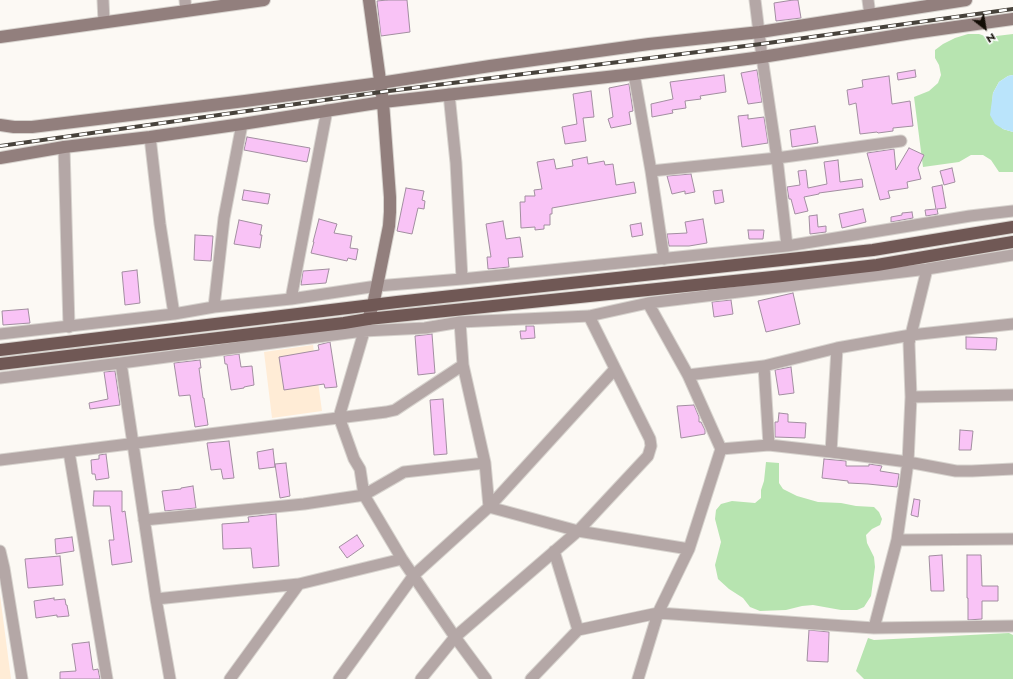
<!DOCTYPE html>
<style>
body{margin:0}
#map{position:relative;width:1013px;height:679px;overflow:hidden;background:#fcf9f4;font-family:Jost,sans-serif}
canvas{display:block}
.north{position:absolute;left:965px;top:8px;width:40px;height:40px;-webkit-text-stroke:3px #fff;paint-order:stroke;rotate:149deg;font-size:11px;font-weight:700;line-height:16px;text-align:center;color:#130d06}
.north::after{content:'';display:block;margin:auto;width:14px;height:18px;background:#130d06;clip-path:polygon(50% 0,100% 100%,50% 72%,0 100%)}
</style>
<div id="map">
<canvas width="1013" height="679"></canvas>
<div class="north">N</div>
</div>
<script>
const ctx = document.querySelector('canvas').getContext('2d');
ctx.lineJoin = 'round';
function fill(path, color) { ctx.fillStyle = color; ctx.fill(path, 'evenodd'); }
const toPath = rows => new Path2D(rows.map(r => 'M' + r).join(''));
function strokePath(path, color, width, dash) { ctx.strokeStyle = color; ctx.lineWidth = width; ctx.lineCap = dash ? 'butt' : 'round'; ctx.setLineDash(dash || []); ctx.stroke(path); }
const built = toPath([
 [313,345,322,411,272,418,264,352],
 [0,595,11,679,0,679]
]);
const green = toPath([
 [968,34,979,34,988,37,1013,34,1013,75,1008,76,999,82,993,93,991,115,1003,129,1013,132,1013,172,999,172,991,160,983,155,971,155,959,162,923,167,914,97,929,91,938,83,941,75,939,65,935,58,935,50,943,44,955,38],
 [766,462,779,463,779,483,783,489,797,496,818,502,841,503,856,506,874,507,879,512,882,519,880,525,872,529,866,535,867,543,874,557,875,567,871,596,864,607,857,610,841,610,813,605,802,606,786,610,760,611,750,607,743,598,729,589,718,579,715,565,721,542,715,519,716,510,721,504,732,501,755,503,761,498,761,490,764,481],
 [1009,633,1013,635,1013,679,864,679,856,671,868,638,874,640]
]);
const water = toPath([
 [1013,75,1013,132,1003,129,995,124,990,115,993,93,999,82,1008,76]
]);
const building = toPath([
 [387,0,407,0,410,32,381,36,377,1,387,0],
 [793,0,798,0,801,18,776,21,774,3,793,0],
 [757,70,762,102,748,104,741,73,757,70],
 [915,70,916,77,898,80,897,73,915,70],
 [724,75,726,92,700,96,701,99,685,101,686,108,672,110,673,113,652,117,651,104,673,99,670,82,724,75],
 [889,76,892,104,910,101,913,126,893,128,893,131,878,133,877,132,860,134,856,103,849,105,847,90,863,87,862,80,889,76],
 [629,84,633,111,629,112,631,124,611,128,608,119,613,117,609,88,629,84],
 [591,91,594,117,583,118,586,141,565,144,562,127,577,124,573,94,591,91],
 [748,115,748,119,764,117,768,143,742,147,738,116,748,115],
 [815,126,818,143,792,147,790,130,815,126],
 [247,137,310,148,307,162,244,150,247,137],
 [909,148,924,155,918,168,921,179,907,182,908,188,888,191,890,198,880,200,867,153,894,149,896,170,909,148],
 [587,157,588,164,604,161,605,165,613,164,616,185,634,182,636,193,552,208,552,214,550,214,550,225,544,225,544,229,535,230,535,227,521,228,520,202,525,202,525,196,535,196,534,190,542,189,537,162,554,159,556,169,573,166,572,160,587,157],
 [838,160,840,182,862,179,863,187,819,193,819,194,804,197,808,211,795,214,791,199,789,199,787,187,800,185,798,171,806,170,808,188,827,184,824,162,838,160],
 [952,168,955,182,944,185,940,171,952,168],
 [691,174,695,192,685,194,685,191,672,194,667,176,691,174],
 [942,185,946,208,937,209,938,214,926,216,925,210,936,209,932,187,942,185],
 [406,188,424,191,422,200,425,201,424,209,418,208,412,234,397,231,406,188],
 [244,190,270,194,268,204,242,200,244,190],
 [722,190,724,202,715,204,713,191,722,190],
 [863,209,866,222,842,228,839,214,863,209],
 [912,212,913,218,891,222,891,217,902,215,902,213,912,212],
 [817,215,818,227,826,226,826,232,810,234,809,216,817,215],
 [319,219,337,224,334,233,352,236,350,248,358,249,356,260,348,258,347,261,311,253,314,242,313,242,319,219],
 [703,219,707,243,689,246,669,246,667,234,687,233,685,222,703,219],
 [239,220,262,225,260,235,262,235,260,248,234,244,239,220],
 [503,221,506,239,520,237,523,257,508,258,509,267,488,269,487,257,491,257,486,224,503,221],
 [641,223,643,235,632,237,630,225,641,223],
 [748,230,764,230,763,239,749,239,748,230],
 [195,235,213,236,211,261,194,260,195,235],
 [329,269,326,283,301,285,303,271,329,269],
 [137,270,140,303,125,305,122,272,137,270],
 [793,293,800,324,766,332,758,301,793,293],
 [731,300,733,314,714,317,712,302,731,300],
 [28,309,30,323,3,325,2,311,28,309],
 [526,326,534,326,535,338,521,339,520,331,526,331,526,326],
 [432,334,435,373,418,375,415,336,432,334],
 [966,337,997,338,996,350,966,349,966,337],
 [330,342,337,387,325,388,324,384,284,390,279,357,319,350,318,345,330,342],
 [239,354,241,367,252,366,254,385,244,387,244,388,231,390,227,364,225,364,224,356,239,354],
 [200,360,201,368,199,368,203,398,204,398,208,425,195,427,190,395,179,396,174,363,200,360],
 [791,367,794,393,779,395,775,370,791,367],
 [115,371,120,405,90,409,89,403,108,399,104,372,115,371],
 [443,399,447,454,434,455,430,400,443,399],
 [694,405,699,417,699,422,701,422,705,430,705,434,681,438,677,406,694,405],
 [779,413,788,414,788,422,806,423,805,438,775,437,775,422,778,422,779,413],
 [960,430,973,431,971,450,959,450,960,430],
 [229,441,234,478,223,479,221,469,211,470,207,443,229,441],
 [273,449,275,467,259,469,257,452,273,449],
 [106,454,109,478,96,480,95,474,92,474,91,460,99,459,99,455,106,454],
 [824,459,846,461,846,466,869,466,869,464,882,466,880,471,899,474,897,487,868,484,848,483,848,481,822,478,824,459],
 [286,463,290,496,280,498,275,464,286,463],
 [193,486,196,508,165,511,162,491,181,489,181,488,193,486],
 [94,491,122,491,122,512,125,511,132,562,112,565,109,540,114,540,110,506,93,506,94,491],
 [914,499,920,500,918,517,911,515,914,499],
 [276,514,279,566,253,568,251,548,223,549,222,524,249,522,248,517,276,514],
 [357,535,364,546,347,558,339,547,357,535],
 [72,537,74,551,56,554,55,539,72,537],
 [942,555,944,591,931,591,929,556,942,555],
 [967,555,981,555,982,586,998,586,998,601,982,601,982,619,968,620,968,598,967,598,967,555],
 [60,556,63,585,28,588,25,559,60,556],
 [54,598,54,600,65,599,66,605,67,605,69,616,57,617,57,615,36,618,34,601,54,598],
 [809,630,829,632,828,662,807,661,809,630],
 [89,642,93,670,98,669,100,679,60,679,60,672,76,671,72,644,89,642]
]);
const minor = toPath([
 [103,0,104,22],
 [185,0,186,11],
 [755,0,762,57,777,158,787,246],
 [868,0,870,15],
 [634,74,651,171,664,259],
 [449,94,456,163,462,279],
 [150,137,160,224,174,314],
 [64,147,69,327],
 [651,171,777,158,901,141],
 [291,299,327,110],
 [214,307,224,218,242,124],
 [460,322,463,365,485,463,489,507],
 [366,325,339,417,354,459,360,469,364,495,402,559,455,637,486,679],
 [0,334,174,314,214,307,291,299,377,286,462,279,787,246,970,216,1013,211],
 [121,363,156,599,170,679],
 [764,366,769,445],
 [688,375,764,366,837,348,911,335,1013,324],
 [0,378,121,363,363,331,425,328,460,322,589,316,648,303,927,269,1013,255],
 [911,397,1013,395],
 [721,449,769,445,831,452,908,462,956,471,972,471,1013,469],
 [69,452,107,679],
 [831,452,837,348],
 [0,460,386,412,395,410,404,404,463,365],
 [489,507,578,531,689,549],
 [144,520,304,504,364,495,404,472,485,463],
 [897,540,1013,539],
 [0,551,4,568,22,679],
 [554,551,578,630],
 [156,599,299,584,402,559],
 [874,628,897,540,908,462,911,397,909,343,927,269],
 [230,679,299,584],
 [339,679,414,575,489,507,615,369],
 [421,679,455,637,578,531,648,456,651,446,650,439,589,316],
 [531,679,578,630,658,613,874,628,1013,626],
 [638,679,658,613,689,549,721,449,688,375,648,303]
]);
const secondary = toPath([
 [0,37,264,0],
 [0,125,14,127,32,127,245,101,380,83,490,66,649,44,760,32,966,0],
 [0,158,64,147,150,137,242,124,383,102,634,74,762,57,912,33,1013,19],
 [368,319,373,305,377,286,389,226,390,212,390,197,383,102,369,0]
]);
const trunk = toPath([
 [0,350,397,302,873,250,1013,227],
 [0,364,344,323,368,319,782,276,877,265,1013,242]
]);
const rail = toPath([
 [0,146,381,92,761,44,1013,9]
]);
fill(built, '#ffecd6');
fill(green, '#b7e4b0');
fill(water, '#bae4fb');
fill(building, '#f9c3f6');
strokePath(building, '#a28ea0', 1);
strokePath(minor, '#d7d3ce', 13);
strokePath(secondary, '#d7d3ce', 14);
strokePath(trunk, '#d7d3ce', 14);
strokePath(minor, '#b4a7a6', 11);
strokePath(secondary, '#927f7d', 12);
strokePath(trunk, '#705855', 12);
strokePath(rail, '#47423b', 4);
strokePath(rail, '#fff', 2.5, [8]);
</script>
